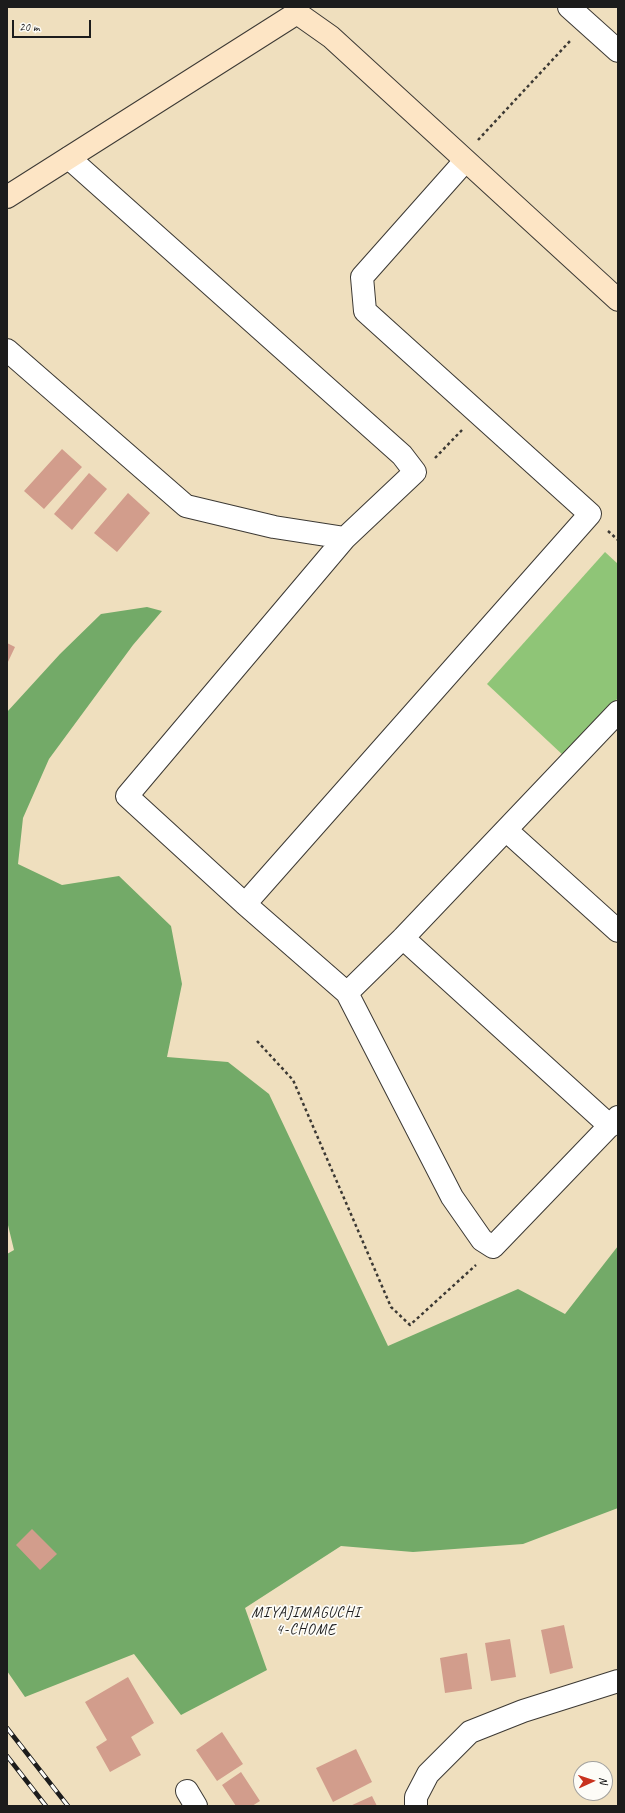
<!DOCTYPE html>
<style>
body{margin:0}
#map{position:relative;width:625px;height:1813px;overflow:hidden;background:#efdfbe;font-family:Caveat,sans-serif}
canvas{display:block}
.frame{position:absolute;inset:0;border:8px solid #1c1c1c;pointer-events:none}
.north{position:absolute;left:573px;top:1761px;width:40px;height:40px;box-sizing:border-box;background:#fdfcf7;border:1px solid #a3a29f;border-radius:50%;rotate:87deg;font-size:11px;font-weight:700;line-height:16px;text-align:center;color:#1c1c1c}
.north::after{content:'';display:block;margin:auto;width:14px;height:18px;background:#c8321e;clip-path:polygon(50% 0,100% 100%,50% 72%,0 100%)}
.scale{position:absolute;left:12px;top:20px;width:79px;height:18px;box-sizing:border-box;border:2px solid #1c1c1c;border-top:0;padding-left:5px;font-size:12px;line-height:14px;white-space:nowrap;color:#1c1c1c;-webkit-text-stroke:3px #fdfcf7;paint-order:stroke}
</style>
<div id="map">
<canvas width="625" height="1813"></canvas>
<div class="frame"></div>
<div class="north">N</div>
<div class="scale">20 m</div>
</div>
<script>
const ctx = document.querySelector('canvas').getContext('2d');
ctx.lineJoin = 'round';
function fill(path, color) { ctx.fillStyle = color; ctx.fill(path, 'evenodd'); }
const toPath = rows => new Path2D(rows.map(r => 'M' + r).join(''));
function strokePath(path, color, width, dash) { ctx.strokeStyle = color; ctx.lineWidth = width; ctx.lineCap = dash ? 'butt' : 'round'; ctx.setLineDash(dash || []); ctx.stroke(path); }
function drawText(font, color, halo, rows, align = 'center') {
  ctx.font = font + ' Caveat,sans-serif'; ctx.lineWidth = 3.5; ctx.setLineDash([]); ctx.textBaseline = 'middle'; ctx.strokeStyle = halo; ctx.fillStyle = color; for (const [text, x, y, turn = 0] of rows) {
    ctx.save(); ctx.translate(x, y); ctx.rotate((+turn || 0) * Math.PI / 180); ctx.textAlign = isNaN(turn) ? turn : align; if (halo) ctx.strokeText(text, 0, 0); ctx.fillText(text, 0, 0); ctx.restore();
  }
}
const green = toPath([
 [605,552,618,564,618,698,565,757,487,684]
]);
const forest = toPath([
 [147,607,162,611,133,645,49,759,23,818,18,864,62,885,119,876,171,926,182,984,167,1057,228,1062,269,1094,388,1346,518,1289,565,1314,618,1246,618,1508,523,1544,413,1552,341,1546,245,1608,267,1670,181,1715,134,1654,25,1697,7,1671,7,1254,14,1250,7,1221,7,712,60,654,101,614]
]);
const building = toPath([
 [62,449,82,467,44,509,24,491],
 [89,473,107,489,72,530,54,514],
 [128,493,150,513,117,552,94,533],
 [7,643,15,647,7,664],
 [32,1529,57,1554,40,1570,16,1545],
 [564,1625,573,1668,550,1674,541,1630],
 [510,1639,516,1677,491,1681,485,1643],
 [467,1653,472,1689,445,1693,440,1658],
 [128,1677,154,1723,131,1737,141,1755,110,1772,96,1747,107,1740,85,1702],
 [222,1732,243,1764,217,1781,196,1750],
 [356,1749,372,1782,333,1802,316,1768],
 [241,1772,260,1801,252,1806,236,1806,222,1785],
 [372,1796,377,1806,350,1806]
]);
const path = toPath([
 [478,140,570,41],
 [435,458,462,430],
 [608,531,618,540],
 [257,1041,293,1080,391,1307,410,1325,476,1265]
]);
const street = toPath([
 [569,7,618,51],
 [69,158,402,455,415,472,345,538,127,796,245,904,347,993,452,1197,482,1240,493,1247,618,1117],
 [7,350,186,506,274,527,345,538],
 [506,830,618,931],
 [245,904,590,514,365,311,362,277,465,161],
 [403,938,610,1126],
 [347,993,403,938,618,712],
 [187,1791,196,1806],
 [416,1806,416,1797,428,1774,470,1732,523,1711,618,1681]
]);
const secondary = toPath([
 [296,7,297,13,331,37,618,300],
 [7,197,297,13]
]);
const rail = toPath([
 [7,1728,68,1806],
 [7,1756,46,1806]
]);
const neighbourhoodNames = [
 ["MIYAJIMAGUCHI",306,1613],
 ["4-CHOME",306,1630]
];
fill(green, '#8fc577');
fill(forest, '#73aa68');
fill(building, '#d29d8c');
strokePath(street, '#3c3934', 24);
strokePath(secondary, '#3c3934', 24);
strokePath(path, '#3c3934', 2.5, [3, 3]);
strokePath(street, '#fff', 22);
strokePath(secondary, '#fde5c5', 22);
strokePath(rail, '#1c1c1c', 4.5);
strokePath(rail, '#fdfcf7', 3, [9]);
ctx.letterSpacing = '1px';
drawText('15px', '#1c1c1c', '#fdfcf7', neighbourhoodNames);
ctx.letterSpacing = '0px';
</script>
